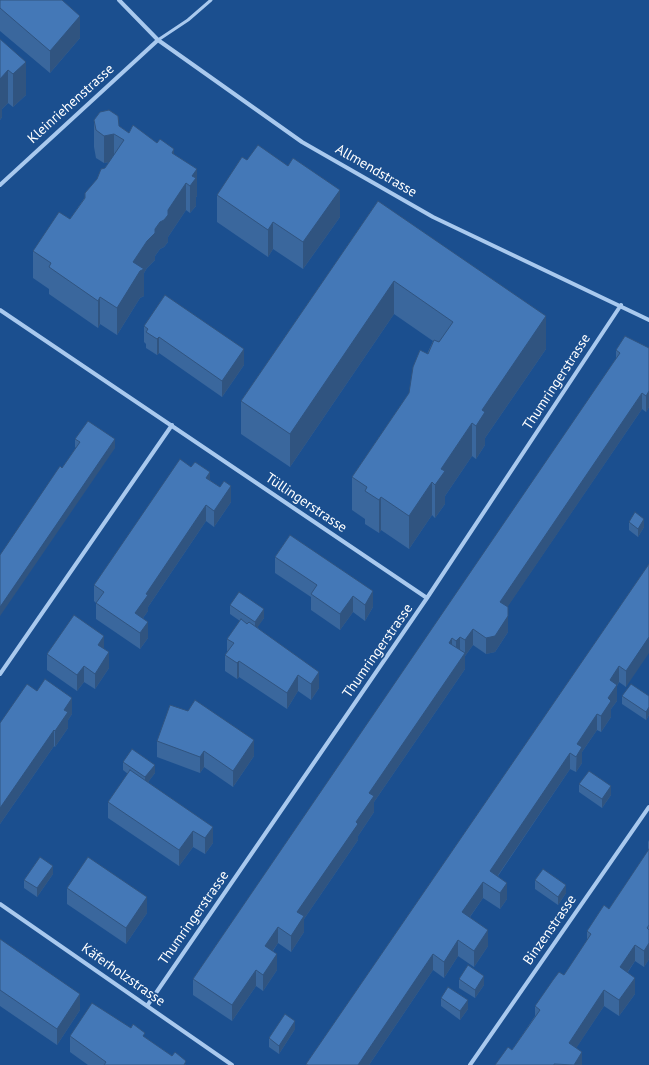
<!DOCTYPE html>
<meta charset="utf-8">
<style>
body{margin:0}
canvas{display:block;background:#1b4f8f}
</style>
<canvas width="649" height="1065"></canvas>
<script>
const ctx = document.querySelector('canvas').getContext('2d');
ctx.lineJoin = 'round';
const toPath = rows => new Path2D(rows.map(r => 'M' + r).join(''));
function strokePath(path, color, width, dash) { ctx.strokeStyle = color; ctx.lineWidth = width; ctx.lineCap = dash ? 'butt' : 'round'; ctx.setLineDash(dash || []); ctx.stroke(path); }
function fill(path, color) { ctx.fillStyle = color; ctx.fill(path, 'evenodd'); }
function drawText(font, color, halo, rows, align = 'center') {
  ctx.font = font + ' "PT Sans",sans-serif'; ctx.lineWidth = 3.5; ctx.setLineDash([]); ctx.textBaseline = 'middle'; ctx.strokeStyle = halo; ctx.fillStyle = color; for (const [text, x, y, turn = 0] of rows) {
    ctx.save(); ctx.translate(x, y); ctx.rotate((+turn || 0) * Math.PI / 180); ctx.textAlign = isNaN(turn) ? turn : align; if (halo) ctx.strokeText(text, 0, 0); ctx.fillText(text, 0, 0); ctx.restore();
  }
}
const lane = toPath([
 [158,40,188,20,211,0]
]);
const street = toPath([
 [119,0,158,40,302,142,433,217,649,320],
 [0,185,158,40],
 [0,310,427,598],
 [0,674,172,425],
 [0,904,232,1065],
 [147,1006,427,598,621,305],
 [470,1065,649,807]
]);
const wall = toPath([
 [0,0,80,38,50,73,0,31],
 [0,39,26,95,13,107,8,103,2,109,2,117,0,120],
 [94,120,119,126,129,133,157,143,174,155,197,196,196,197,196,206,190,213,186,210,168,237,168,242,164,247,160,249,155,256,155,260,147,268,144,273,144,296,140,298,117,335,100,324,98,328,49,294,49,289,33,278,33,251,70,219,109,162,104,163,96,158,94,147],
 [217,195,340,217,303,269,273,249,268,257,217,222],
 [378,201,546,349,485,438,485,445,476,459,472,456,445,496,445,504,435,518,432,515,409,549,381,530,379,533,365,524,365,519,352,510,352,477,409,393,433,341,394,314,290,467,241,434,241,401],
 [144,326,244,365,222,397,159,353,157,355,146,348,146,344,144,342],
 [649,348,649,407,646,412,642,409,507,607,508,632,495,652,486,654,473,645,465,656,465,669,374,802,374,812,358,836,358,840,304,919,304,932,291,952,278,943,273,951,277,970,263,991,256,986,232,1021,193,995,193,979,616,360,616,350],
 [75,439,115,448,62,468,76,448,75,447],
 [210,480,231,502,214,527,206,521,148,607,148,611,143,618,148,638,140,649,96,619,96,603,94,601,94,585],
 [629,522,644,527,638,537,629,530],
 [290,535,373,607,365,621,353,612,340,630,311,610,311,597,275,573,275,557],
 [649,564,626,687,619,682,617,686,617,701,611,709,611,717,601,732,597,730,582,752,582,763,576,772,570,769,498,876,507,899,500,909,483,898,470,917,488,946,474,967,458,956,444,978,433,970,369,1065,306,1065,306,1064],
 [230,605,264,618,257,627,319,688,311,700,298,691,287,709,239,677,237,679,225,671,225,655,227,652,227,639,240,621,230,614],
 [104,649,109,668,95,689,84,682,77,691,47,670,47,654],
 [37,691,72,714,68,720,68,728,55,747,54,746,0,824,0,723],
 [622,696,649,696,649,715,646,720,622,704],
 [157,741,254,756,233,787,204,767,200,773,157,757],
 [123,762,155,773,148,782,213,843,205,854,193,847,179,866,108,818,108,802,128,774,123,770],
 [579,784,611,795,602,808,579,792],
 [649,840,649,959,644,967,635,961,628,972,635,994,619,1016,604,1006,576,1048,582,1065,495,1065,512,1050,535,1016,535,1006,564,975,587,941,587,931,609,909,648,851,648,842],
 [53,874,37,897,24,888,24,880],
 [535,880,566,893,558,905,535,889],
 [67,888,147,913,126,944,67,904],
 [0,939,80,1010,57,1045,0,1006],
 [459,979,484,985,475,998,459,988],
 [441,998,468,1009,460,1020,441,1006],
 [295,1029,279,1054,269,1047,269,1038],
 [70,1036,145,1038,186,1065,88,1065,70,1052]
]);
const shadedWall = toPath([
 [80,16,80,38,50,73,50,51],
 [26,62,26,95,13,107,13,74],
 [8,70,8,103,2,109,2,117,0,120,0,79],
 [114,134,114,161,104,163,104,136],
 [174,149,174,176,172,153],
 [197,169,197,196,196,197,196,206,190,213,190,186,192,176],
 [186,183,186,210,168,237,168,242,164,247,160,249,155,256,155,260,147,268,144,273,144,296,140,298,117,335,117,308,133,262],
 [340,190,340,217,303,269,303,242],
 [273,222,273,249,268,257,268,230],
 [394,281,394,314,290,467,290,434],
 [100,297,100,324,98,328,98,301],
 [546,316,546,349,485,438,485,445,476,459,476,426,482,410],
 [159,337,159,353,157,355,157,339],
 [244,349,244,365,222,397,222,381],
 [649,391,649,407,646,412,646,396],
 [642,393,642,409,500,618,500,602],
 [472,423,472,456,445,496,445,504,435,518,435,485,441,469],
 [115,439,115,448,0,616,0,607],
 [210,472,210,488,206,478],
 [432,482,432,515,409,549,409,516],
 [231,486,231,502,214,527,214,511],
 [381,497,381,530,379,533,379,500],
 [206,505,206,521,148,607,148,611,135,629,135,613,146,594],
 [644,519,644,527,638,537,638,529],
 [373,591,373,607,365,621,365,605],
 [353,596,353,612,340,630,340,614],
 [264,609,264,618,255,631,255,622],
 [508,616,508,632,495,652,486,654,486,638],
 [148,622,148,638,140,649,140,633],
 [473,629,473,645,465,656,465,640],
 [104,636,104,652,98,645],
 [460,637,460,653,456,657,456,641],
 [649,637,649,653,626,687,626,671],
 [452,638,452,654,449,643],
 [109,652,109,668,95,689,95,674],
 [465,653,465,669,374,802,374,812,358,836,358,840,304,919,304,932,291,952,291,936,297,912,356,822,369,793],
 [239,661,239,677,237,679,237,663],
 [84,666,84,682,77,691,77,675],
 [619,666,619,682,617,686,617,701,611,709,611,717,601,732,601,716,608,698,610,680],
 [319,672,319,688,311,700,311,684],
 [298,675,298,691,287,709,287,693],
 [72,698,72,714,68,720,68,728,55,747,55,731,64,710],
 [649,707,649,715,646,720,646,712],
 [597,714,597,730,582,752,582,763,576,772,577,744],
 [54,730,54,746,0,824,0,808],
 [254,740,254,756,233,787,233,771],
 [204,751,204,767,200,773,200,757],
 [570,753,570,769,490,887,490,871],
 [155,765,155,773,145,786,145,777],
 [611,786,611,795,602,808,602,799],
 [213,827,213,843,205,854,205,838],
 [193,831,193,847,179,866,179,850],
 [53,866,53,874,37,897,37,888],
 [483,882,483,898,462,928,462,912],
 [507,883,507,899,500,909,500,893],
 [566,885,566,893,558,905,558,897],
 [147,897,147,913,126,944,126,928],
 [278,927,278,943,265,962,265,946],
 [488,930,488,946,474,967,474,951],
 [458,940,458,956,444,978,444,962],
 [649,943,649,959,644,967,644,951],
 [635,945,635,961,620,983,620,967],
 [277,954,277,970,263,991,263,975],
 [433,954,433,970,369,1065,358,1065],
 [256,970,256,986,232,1021,232,1005],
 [484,976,484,985,475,998,475,990],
 [635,978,635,994,619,1016,619,1000],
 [604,990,604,1006,569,1059,569,1043],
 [80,994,80,1010,57,1045,57,1029],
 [468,1000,468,1009,460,1020,460,1011],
 [295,1021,295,1029,279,1054,279,1046],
 [582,1052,582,1065,574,1065]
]);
const building = toPath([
 [0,0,62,0,80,16,50,51,0,8,0,0],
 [0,39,26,62,13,74,8,70,0,79,0,39],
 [109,110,118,116,119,126,129,133,133,125,157,143,160,139,174,149,172,153,197,169,192,176,196,178,190,186,186,183,168,210,168,215,164,220,160,222,155,229,155,233,147,241,133,262,144,269,140,271,117,308,100,297,98,301,49,267,51,263,33,251,59,212,70,219,85,198,85,193,97,179,101,169,105,168,124,140,114,134,104,136,96,130,94,120,100,112,109,110],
 [258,145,288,166,293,158,340,190,303,242,273,222,268,230,217,195,242,157,247,160,258,145],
 [378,201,546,316,482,410,485,412,476,426,472,423,441,469,445,471,435,485,432,482,409,516,381,497,379,500,365,491,367,487,352,477,409,393,413,367,420,350,428,354,434,340,439,342,453,322,394,281,290,434,241,401,378,201],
 [165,295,244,349,222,381,159,337,157,339,146,332,148,329,144,326,165,295],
 [625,336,649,348,649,391,646,396,642,393,500,602,508,607,508,616,495,636,486,638,473,629,465,640,460,637,456,641,452,638,449,643,465,653,369,793,374,796,356,822,358,824,297,912,304,916,291,936,278,927,265,946,277,954,263,975,256,970,232,1005,193,979,613,363,620,353,616,350,625,336],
 [88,421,115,439,0,607,0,555,60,466,62,468,80,442,75,439,88,421],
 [180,459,191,467,195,462,210,472,206,478,220,487,224,481,231,486,214,511,206,505,146,594,148,595,135,613,148,622,140,633,96,603,104,592,94,585,180,459],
 [635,512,644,519,638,529,629,522,635,512],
 [290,535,373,591,365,605,353,596,340,614,311,594,317,585,275,557,290,535],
 [649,564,649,637,626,671,619,666,610,680,617,685,608,698,611,701,601,716,597,714,577,744,582,747,576,757,570,753,490,871,507,883,500,893,483,882,462,912,488,930,474,951,458,940,444,962,433,954,358,1065,308,1065,306,1064,649,564],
 [239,592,264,609,255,622,230,605,239,592],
 [74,615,104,636,98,645,109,652,95,674,84,666,77,675,47,654,74,615],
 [241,619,247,624,249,622,319,672,311,684,298,675,287,693,239,661,237,663,225,655,234,643,227,639,241,619],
 [45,679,72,698,64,710,68,712,55,731,54,730,0,808,0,723,27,684,37,691,45,679],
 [631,684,649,696,649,707,646,712,622,696,631,684],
 [195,700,254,740,233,771,204,751,200,757,157,741,170,705,188,711,195,700],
 [132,749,155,765,145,777,123,762,132,749],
 [130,770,213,827,205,838,193,831,179,850,108,802,130,770],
 [589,771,611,786,602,799,579,784,589,771],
 [649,849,649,925,647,928,649,930,649,943,644,951,635,945,620,967,635,978,619,1000,604,990,569,1043,582,1052,574,1065,554,1064,554,1065,495,1065,508,1047,512,1050,540,1010,535,1006,553,980,559,972,564,975,591,934,587,931,604,905,609,909,649,849],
 [40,857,53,866,37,888,24,880,40,857],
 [88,857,147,897,126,928,67,888,88,857],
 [543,869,566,885,558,897,535,880,543,869],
 [0,939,80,994,57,1029,0,990,0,939],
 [468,965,484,976,475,990,459,979,468,965],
 [448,987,468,1000,460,1011,441,998,448,987],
 [92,1003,131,1028,133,1024,145,1033,143,1036,172,1056,175,1052,186,1061,184,1065,185,1065,104,1065,106,1062,70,1036,92,1003],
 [285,1014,295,1021,279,1046,269,1038,285,1014]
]);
const streetNames = [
 ["Kleinriehenstrasse",71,104,-42],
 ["Allmendstrasse",376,171,30],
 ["Thumringerstrasse",557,382,-57],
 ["Tüllingerstrasse",306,503,34],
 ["Thumringerstrasse",378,651,-55],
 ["Thumringerstrasse",194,918,-55],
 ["Binzenstrasse",550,930,-55],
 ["Käferholzstrasse",123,975,35]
];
strokePath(lane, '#a9c9ee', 3);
strokePath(street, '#a9c9ee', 4);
fill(wall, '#3a679d');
fill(shadedWall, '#305480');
fill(building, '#4478b7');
strokePath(building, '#305480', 1);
drawText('14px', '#fff', '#1b4f8f', streetNames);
</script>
